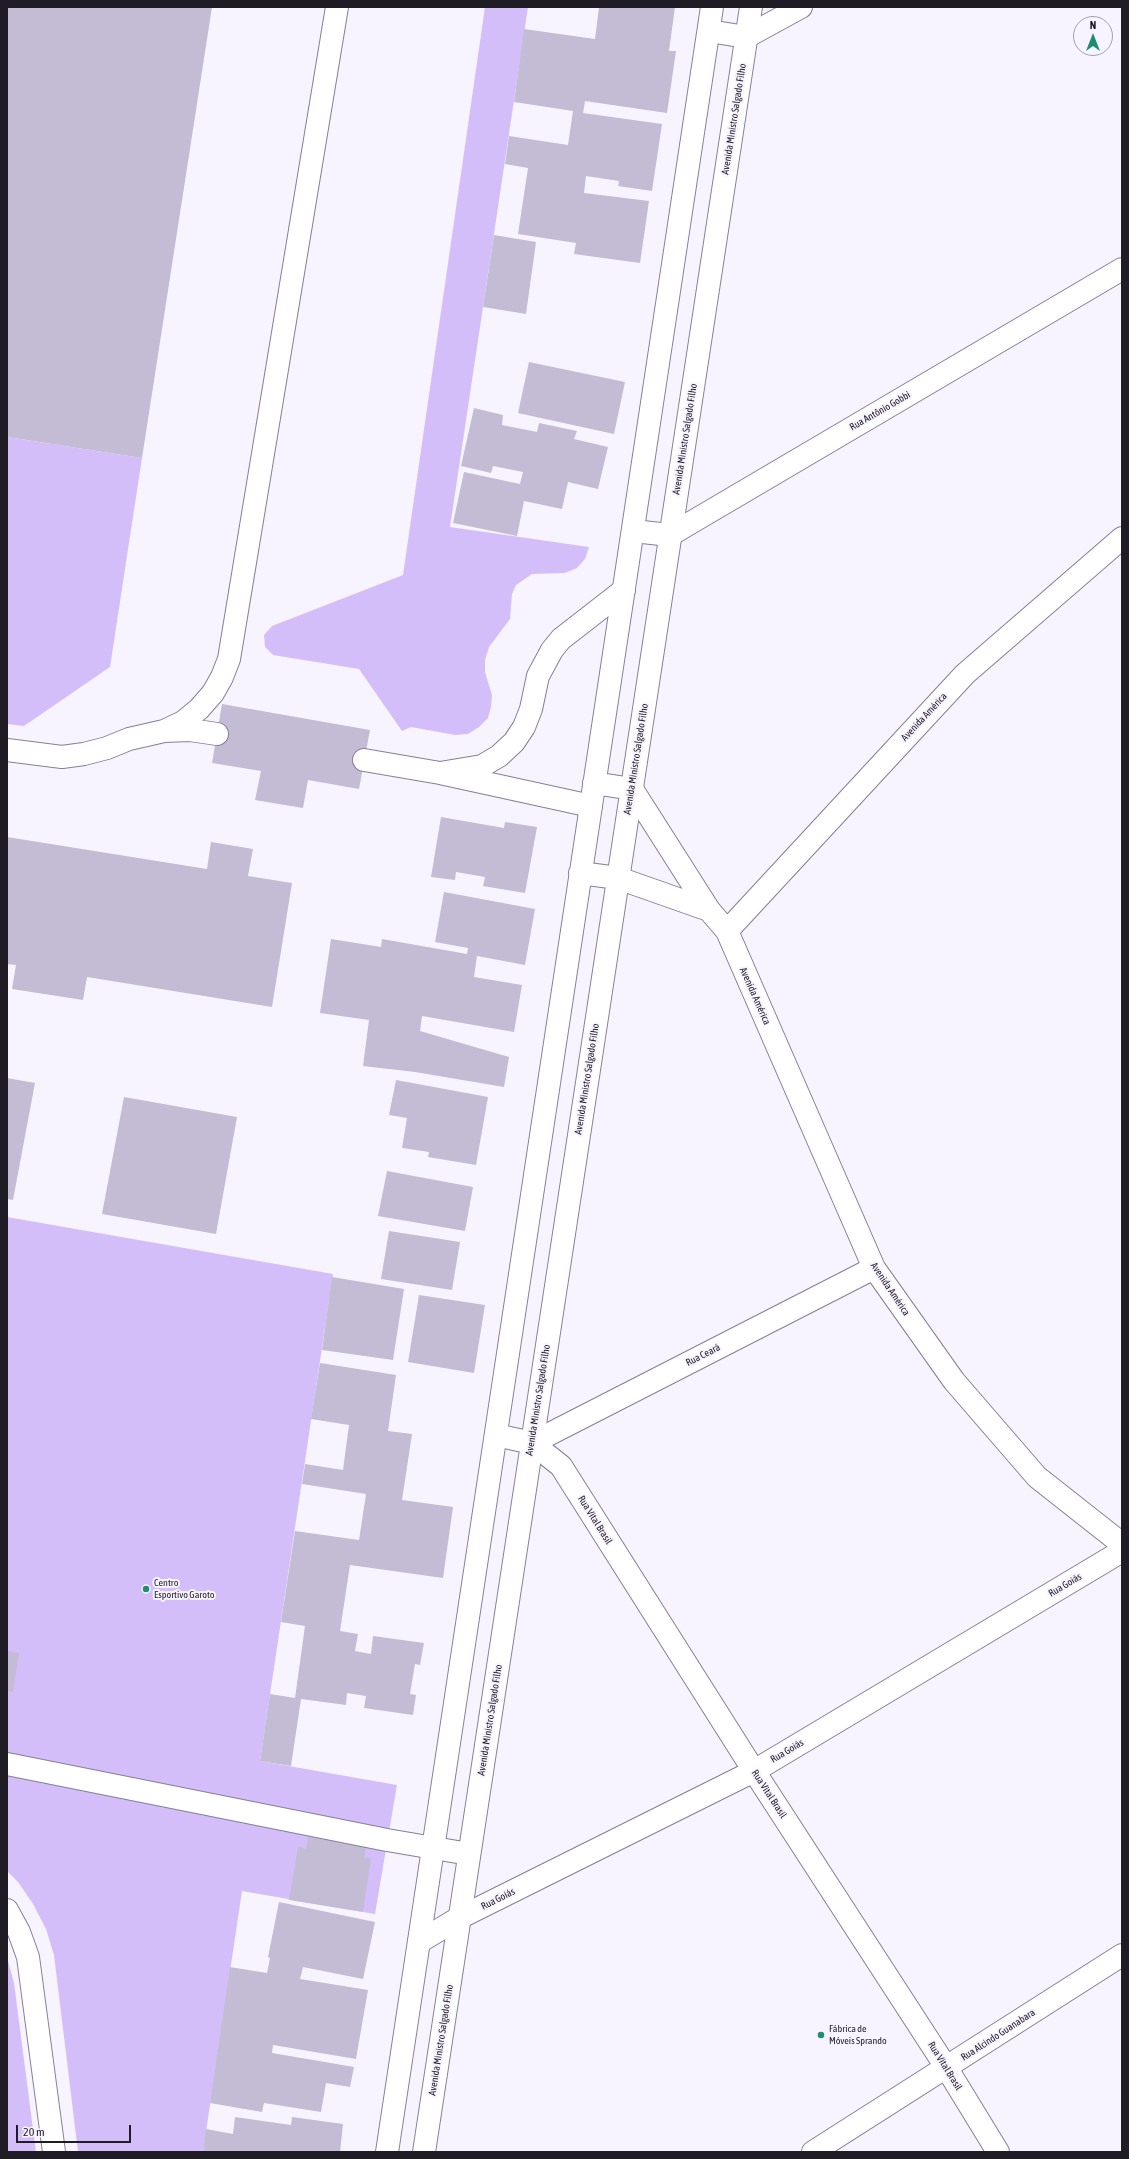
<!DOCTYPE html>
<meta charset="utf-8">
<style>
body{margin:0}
#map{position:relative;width:1129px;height:2159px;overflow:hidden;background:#f8f4ff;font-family:"Asap Condensed",sans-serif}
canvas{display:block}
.frame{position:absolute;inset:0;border:8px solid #201c25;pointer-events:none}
.north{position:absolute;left:1073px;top:16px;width:40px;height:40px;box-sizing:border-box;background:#f8f4ff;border:1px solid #a29ea8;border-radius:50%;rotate:0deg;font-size:11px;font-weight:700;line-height:16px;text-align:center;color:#201c25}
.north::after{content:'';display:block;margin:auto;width:14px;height:18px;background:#1d8e6f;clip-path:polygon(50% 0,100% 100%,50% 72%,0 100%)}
.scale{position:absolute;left:16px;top:2125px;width:115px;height:18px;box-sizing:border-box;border:2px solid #201c25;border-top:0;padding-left:5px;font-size:12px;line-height:14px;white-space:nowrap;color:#201c25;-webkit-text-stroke:3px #f8f4ff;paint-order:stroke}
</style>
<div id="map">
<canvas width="1129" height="2159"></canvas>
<div class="frame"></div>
<div class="north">N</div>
<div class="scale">20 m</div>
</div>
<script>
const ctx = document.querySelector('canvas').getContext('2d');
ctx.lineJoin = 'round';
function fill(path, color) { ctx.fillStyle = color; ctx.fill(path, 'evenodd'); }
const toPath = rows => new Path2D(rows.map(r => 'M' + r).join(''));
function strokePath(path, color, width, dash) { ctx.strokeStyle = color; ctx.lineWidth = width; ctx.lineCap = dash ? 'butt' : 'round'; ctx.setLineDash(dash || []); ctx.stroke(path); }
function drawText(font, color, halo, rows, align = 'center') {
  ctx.font = font + ' "Asap Condensed",sans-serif'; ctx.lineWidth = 4; ctx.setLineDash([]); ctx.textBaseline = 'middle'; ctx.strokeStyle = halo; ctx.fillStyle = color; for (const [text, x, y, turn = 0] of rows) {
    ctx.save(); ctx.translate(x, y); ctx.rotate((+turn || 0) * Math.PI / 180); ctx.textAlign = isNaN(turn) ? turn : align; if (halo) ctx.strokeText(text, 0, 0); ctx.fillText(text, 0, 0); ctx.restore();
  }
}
const green = toPath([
 [485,7,528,7,450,527,589,547,585,559,577,568,565,573,532,574,516,585,512,594,510,619,489,647,485,660,485,672,492,695,491,707,488,718,479,727,468,734,455,735,411,727,402,731,359,669,273,655,265,647,264,635,272,626,403,575],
 [7,437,142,458,110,667,24,726,7,724],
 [7,1217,333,1274,260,1761,397,1785,375,1914,242,1891,203,2152,78,2152,54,1955,46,1929,33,1904,18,1882,7,1871],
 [7,1957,14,1983,36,2152,7,2152]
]);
const building = toPath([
 [7,7,212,7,142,458,7,437],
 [599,7,675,7,669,51,676,51,667,113,585,101,583,113,662,124,652,191,618,186,619,181,586,176,584,193,649,201,640,263,574,254,576,243,518,234,528,168,505,164,509,136,568,145,573,111,514,102,524,29,595,39],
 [494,235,536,242,526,314,483,307],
 [529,362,625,382,614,434,518,413],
 [474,408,503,415,502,425,537,432,539,423,577,431,574,439,608,447,598,489,568,482,562,509,524,501,517,536,453,523,464,472,520,484,523,472,493,466,491,473,461,466],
 [222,704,370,730,359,789,308,780,303,808,255,800,261,771,212,763],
 [441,817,504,828,505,822,537,827,525,893,483,886,485,877,456,872,455,880,431,877],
 [7,837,207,869,211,842,253,849,248,876,292,883,272,1007,87,977,83,1000,12,989,16,965,7,964],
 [444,892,535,909,525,965,477,956,474,977,522,985,514,1032,422,1016,420,1031,509,1057,504,1087,415,1072,363,1066,369,1020,320,1013,331,939,381,947,382,939,467,954,468,948,435,942],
 [7,1078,35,1083,13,1200,7,1199],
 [396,1080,488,1097,476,1165,428,1157,429,1152,402,1148,407,1118,389,1115],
 [124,1097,237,1117,216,1234,102,1214],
 [387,1171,473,1187,465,1231,378,1216],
 [389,1231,460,1242,452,1290,381,1279],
 [332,1277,404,1289,393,1360,322,1350],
 [419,1295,485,1305,474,1373,408,1362],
 [320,1363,396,1375,388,1431,412,1434,402,1500,453,1507,443,1578,350,1565,340,1631,358,1634,355,1651,371,1654,373,1636,424,1643,420,1665,415,1664,410,1694,416,1695,413,1715,364,1708,366,1696,347,1693,346,1705,301,1699,291,1766,260,1761,270,1694,295,1698,305,1626,281,1622,295,1531,359,1540,366,1494,302,1484,305,1464,343,1470,349,1425,311,1419],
 [7,1651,19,1653,13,1692,7,1691],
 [308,1837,366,1847,364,1858,371,1858,363,1912,289,1900,298,1847,306,1849],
 [279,1902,375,1922,363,1979,303,1967,300,1979,368,1990,356,2059,273,2045,272,2053,354,2067,350,2087,326,2083,321,2112,264,2103,262,2112,210,2103,230,1967,267,1973,270,1958,268,1957],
 [235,2117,291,2125,292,2117,343,2124,340,2152,203,2152,206,2129,233,2134]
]);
const service = toPath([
 [164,731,183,722,199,709,213,693,222,677,229,659,337,7],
 [7,750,62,757,84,754,107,748,129,739,164,731,190,730,217,734],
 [364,760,440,773,591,806],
 [440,773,482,766,499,756,514,742,524,727,531,709,538,676,552,650,561,639,624,590],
 [7,1764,387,1840,469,1854],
 [7,1910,19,1932,28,1957,54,2152]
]);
const minor = toPath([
 [709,31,746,37,801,7],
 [633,531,670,535,1122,269],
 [632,789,709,910,727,931,874,1268,954,1381,1037,1477,1122,1544],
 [618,878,709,910],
 [727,931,965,674,1122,538],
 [532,1443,874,1268],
 [813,2152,1122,1955]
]);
const tertiary = toPath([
 [532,1443,561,1466,754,1771,946,2067,998,2152],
 [419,1942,459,1918,754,1771,1122,1551]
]);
const secondary = toPath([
 [594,783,632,789],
 [580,873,618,878],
 [496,1435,532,1443],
 [387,2152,712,7],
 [424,2152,751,7]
]);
const markers = [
 [146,1589,4,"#1d8e6f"],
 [821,2035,4,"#1d8e6f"]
];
const streetNames = [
 ["Avenida Ministro Salgado Filho",734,119,-81],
 ["Rua Antônio Gobbi",880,411,-30],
 ["Avenida Ministro Salgado Filho",685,439,-81],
 ["Avenida América",924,717,-47],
 ["Avenida Ministro Salgado Filho",636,759,-81],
 ["Avenida América",755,996,66],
 ["Avenida Ministro Salgado Filho",587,1079,-81],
 ["Avenida América",890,1289,56],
 ["Rua Ceará",703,1355,-27],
 ["Avenida Ministro Salgado Filho",538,1400,-81],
 ["Rua Vital Brasil",595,1520,58],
 ["Rua Goiás",1065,1585,-31],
 ["Avenida Ministro Salgado Filho",490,1720,-81],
 ["Rua Goiás",787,1751,-31],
 ["Rua Vital Brasil",769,1794,57],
 ["Rua Goiás",498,1899,-27],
 ["Rua Alcindo Guanabara",998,2035,-33],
 ["Avenida Ministro Salgado Filho",441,2040,-81],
 ["Rua Vital Brasil",945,2066,58]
];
const poiNames = [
 ["Centro",154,1583],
 ["Esportivo Garoto",154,1595],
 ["Fábrica de",829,2029],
 ["Móveis Sprando",829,2041]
];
fill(green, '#d4bef9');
fill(building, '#c4bbd4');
strokePath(service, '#867e96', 24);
strokePath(minor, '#867e96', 24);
strokePath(tertiary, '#867e96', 24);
strokePath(secondary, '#867e96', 24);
strokePath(service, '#fff', 22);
strokePath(minor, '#fff', 22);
strokePath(tertiary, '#fff', 22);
strokePath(secondary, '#fff', 22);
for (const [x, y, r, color] of markers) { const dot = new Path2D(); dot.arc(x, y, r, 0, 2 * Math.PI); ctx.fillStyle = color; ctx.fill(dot); strokePath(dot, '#f8f4ff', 1.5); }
drawText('10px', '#201c25', '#f8f4ff', streetNames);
drawText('10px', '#201c25', '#f8f4ff', poiNames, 'left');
</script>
